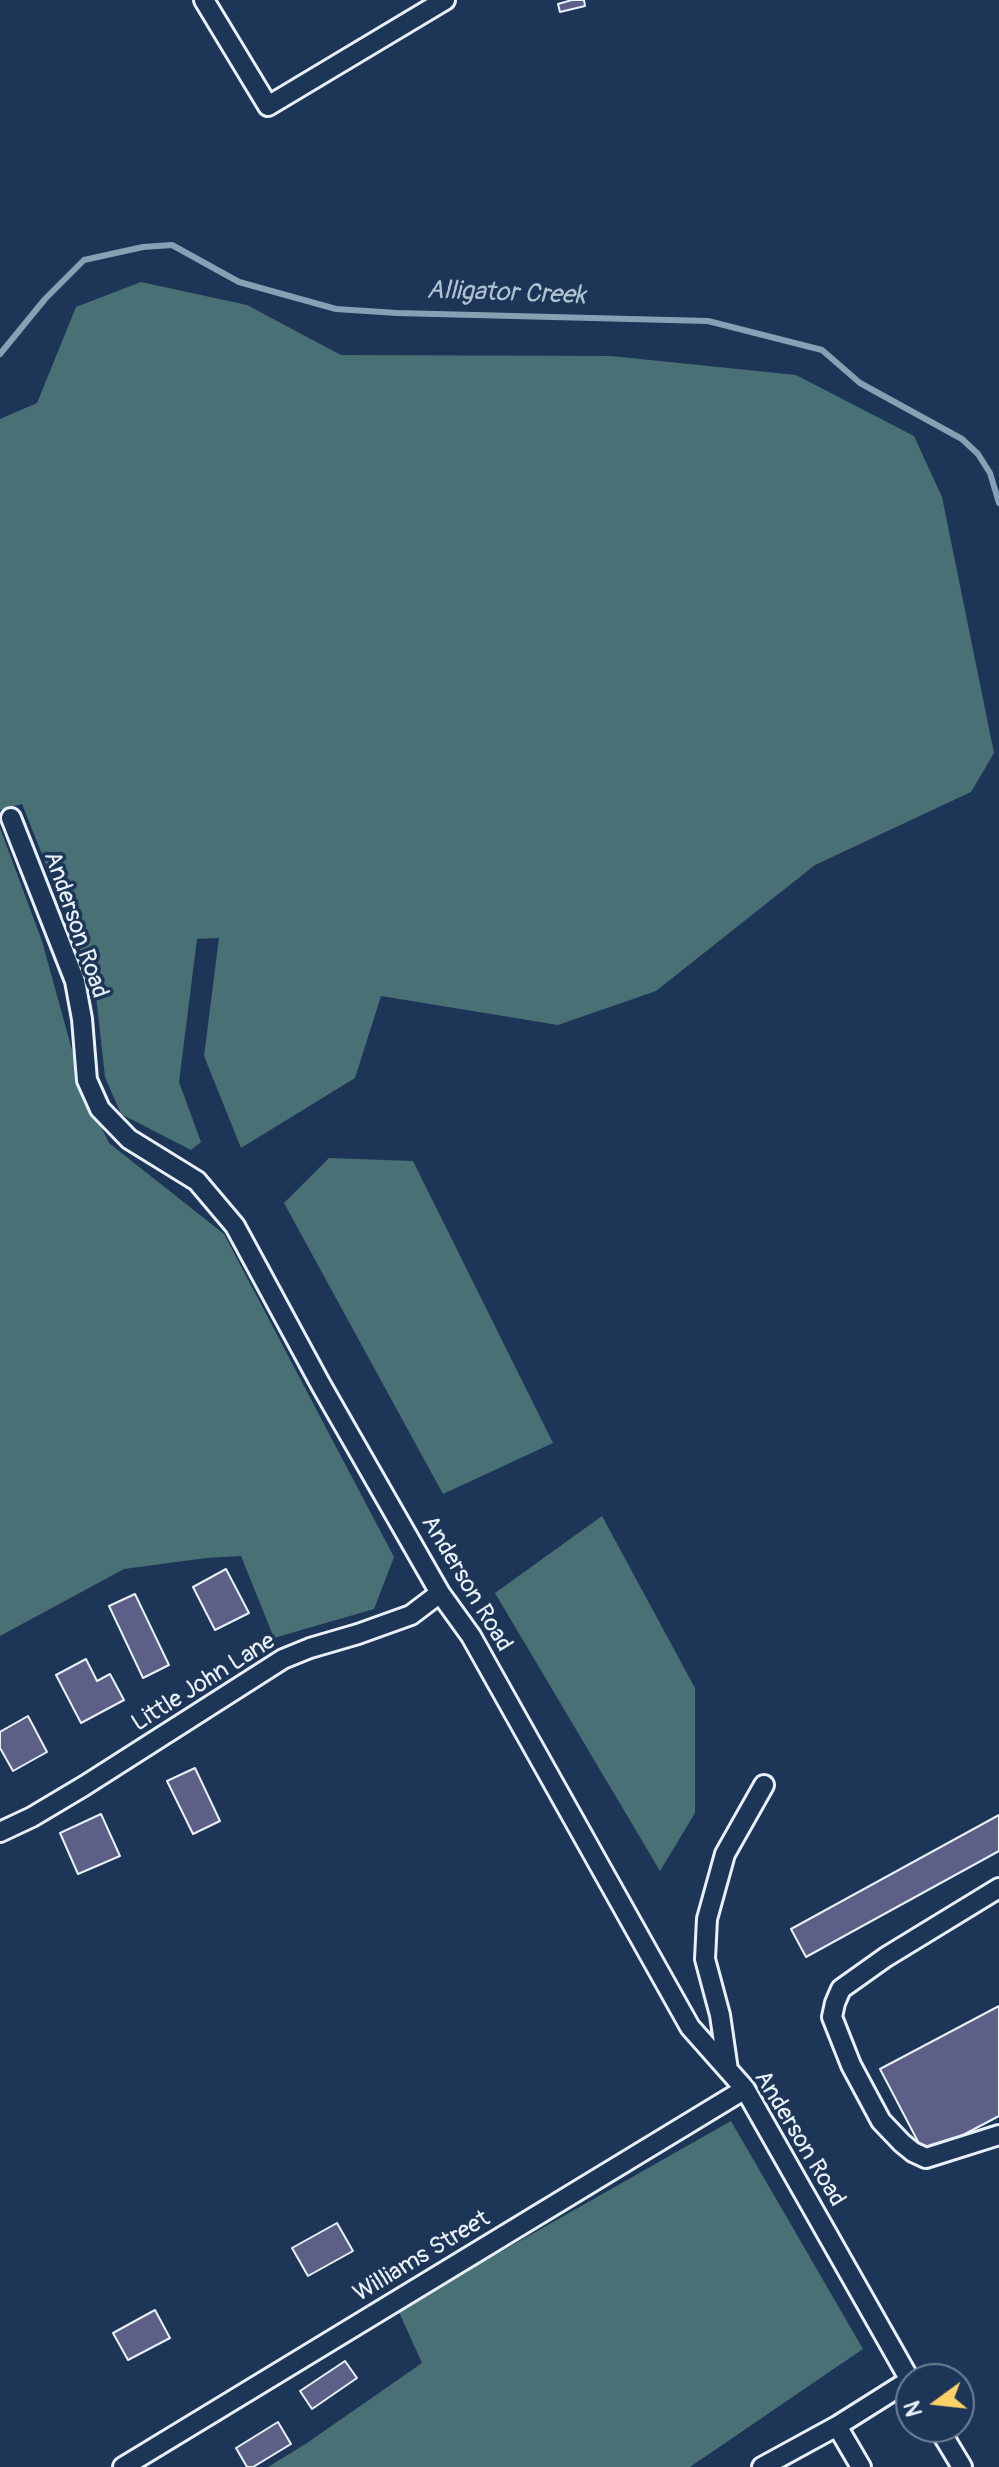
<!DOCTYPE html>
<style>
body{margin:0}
#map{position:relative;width:999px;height:2467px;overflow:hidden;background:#1d3557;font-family:Pangolin,sans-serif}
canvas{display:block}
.north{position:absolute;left:895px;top:2363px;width:80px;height:80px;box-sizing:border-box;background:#1d3557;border:2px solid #6e8097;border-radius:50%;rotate:255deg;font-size:22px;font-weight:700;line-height:32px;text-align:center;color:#e8f1f8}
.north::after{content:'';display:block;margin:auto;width:28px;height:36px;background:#ffd166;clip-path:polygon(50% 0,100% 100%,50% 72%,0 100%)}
</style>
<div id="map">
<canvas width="999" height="2467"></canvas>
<div class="north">N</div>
</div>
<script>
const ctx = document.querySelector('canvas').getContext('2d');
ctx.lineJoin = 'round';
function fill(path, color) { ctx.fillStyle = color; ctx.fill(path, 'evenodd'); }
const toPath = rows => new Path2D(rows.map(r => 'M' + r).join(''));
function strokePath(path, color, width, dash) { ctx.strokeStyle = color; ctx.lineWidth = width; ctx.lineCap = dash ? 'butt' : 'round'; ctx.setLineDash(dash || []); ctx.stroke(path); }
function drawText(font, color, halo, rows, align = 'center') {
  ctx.font = font + ' Pangolin,sans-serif'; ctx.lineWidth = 7; ctx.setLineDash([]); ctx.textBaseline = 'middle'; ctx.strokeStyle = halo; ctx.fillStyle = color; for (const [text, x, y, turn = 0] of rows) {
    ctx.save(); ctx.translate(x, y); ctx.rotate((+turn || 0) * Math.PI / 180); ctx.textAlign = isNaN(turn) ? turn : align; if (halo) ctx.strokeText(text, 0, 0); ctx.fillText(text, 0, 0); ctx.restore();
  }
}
const green = toPath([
 [141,282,247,305,341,355,611,356,796,375,914,436,942,497,994,753,971,792,815,865,656,991,558,1025,381,996,355,1078,241,1148,204,1056,219,938,197,939,179,1082,201,1142,191,1150,121,1114,105,1077,95,987,22,804,0,810,0,419,37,403,76,307],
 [0,828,42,941,83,1090,109,1143,224,1234,394,1557,374,1609,274,1638,241,1556,206,1558,124,1569,0,1636],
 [329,1158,413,1161,553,1443,443,1494,284,1203],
 [602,1516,695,1688,695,1813,660,1871,495,1593],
 [731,2121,863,2349,690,2467,268,2467,307,2443,422,2363,398,2310]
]);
const stream = toPath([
 [0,354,45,299,84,260,143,247,172,245,239,282,336,309,397,313,708,321,822,350,860,383,962,439,978,454,990,473,999,503]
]);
const building = toPath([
 [572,0,584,0,585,6,560,12,558,4,572,0],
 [226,1569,249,1613,215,1630,193,1587,226,1569],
 [135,1594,169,1665,143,1678,109,1606,135,1594],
 [86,1659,97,1681,110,1674,124,1700,81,1723,56,1675,86,1659],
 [28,1716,47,1752,13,1771,0,1748,0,1732,28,1716],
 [195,1768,220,1821,193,1834,167,1781,195,1768],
 [101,1814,120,1856,78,1874,60,1833,101,1814],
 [999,1815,999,1851,806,1957,791,1929,999,1815],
 [999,2006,999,2116,925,2155,880,2069,999,2006],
 [337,2223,353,2251,308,2276,292,2248,337,2223],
 [155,2310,170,2338,128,2360,113,2333,155,2310],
 [345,2361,357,2378,312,2409,300,2391,345,2361],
 [278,2422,291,2444,253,2467,247,2467,236,2448,278,2422]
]);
const minor = toPath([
 [204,0,268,106,445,0],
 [11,818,75,981,82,1019,87,1080,100,1109,129,1139,197,1181,235,1226,321,1385,440,1593,471,1636,690,2027,745,2089,911,2382],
 [0,1832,32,1817,84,1786,283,1659,310,1648,358,1634,411,1615,440,1593],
 [999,1888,886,1957,841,1989,835,2003,832,2017,851,2065,881,2121,902,2143,913,2152,926,2158,999,2135],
 [728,2070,720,2015,705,1959,707,1919,725,1854,764,1785],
 [837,2426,861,2467],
 [938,2427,962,2467],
 [123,2467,745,2089],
 [762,2467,837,2426,910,2380]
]);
const streetNames = [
 ["Anderson Road",75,925,71],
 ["Anderson Road",466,1584,59],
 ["Little John Lane",204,1683,-32],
 ["Anderson Road",799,2139,59],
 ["Williams Street",422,2257,-31]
];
const waterNames = [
 ["Alligator Creek",506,294,2]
];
fill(green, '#497074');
strokePath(stream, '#85a2b5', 6);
fill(building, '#5c6086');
strokePath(building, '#e8f1f8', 2);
strokePath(minor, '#e8f1f8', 24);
strokePath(minor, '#1d3557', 18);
drawText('24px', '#e8f1f8', '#1d3557', streetNames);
drawText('italic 26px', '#aec3d1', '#1d3557', waterNames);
</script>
